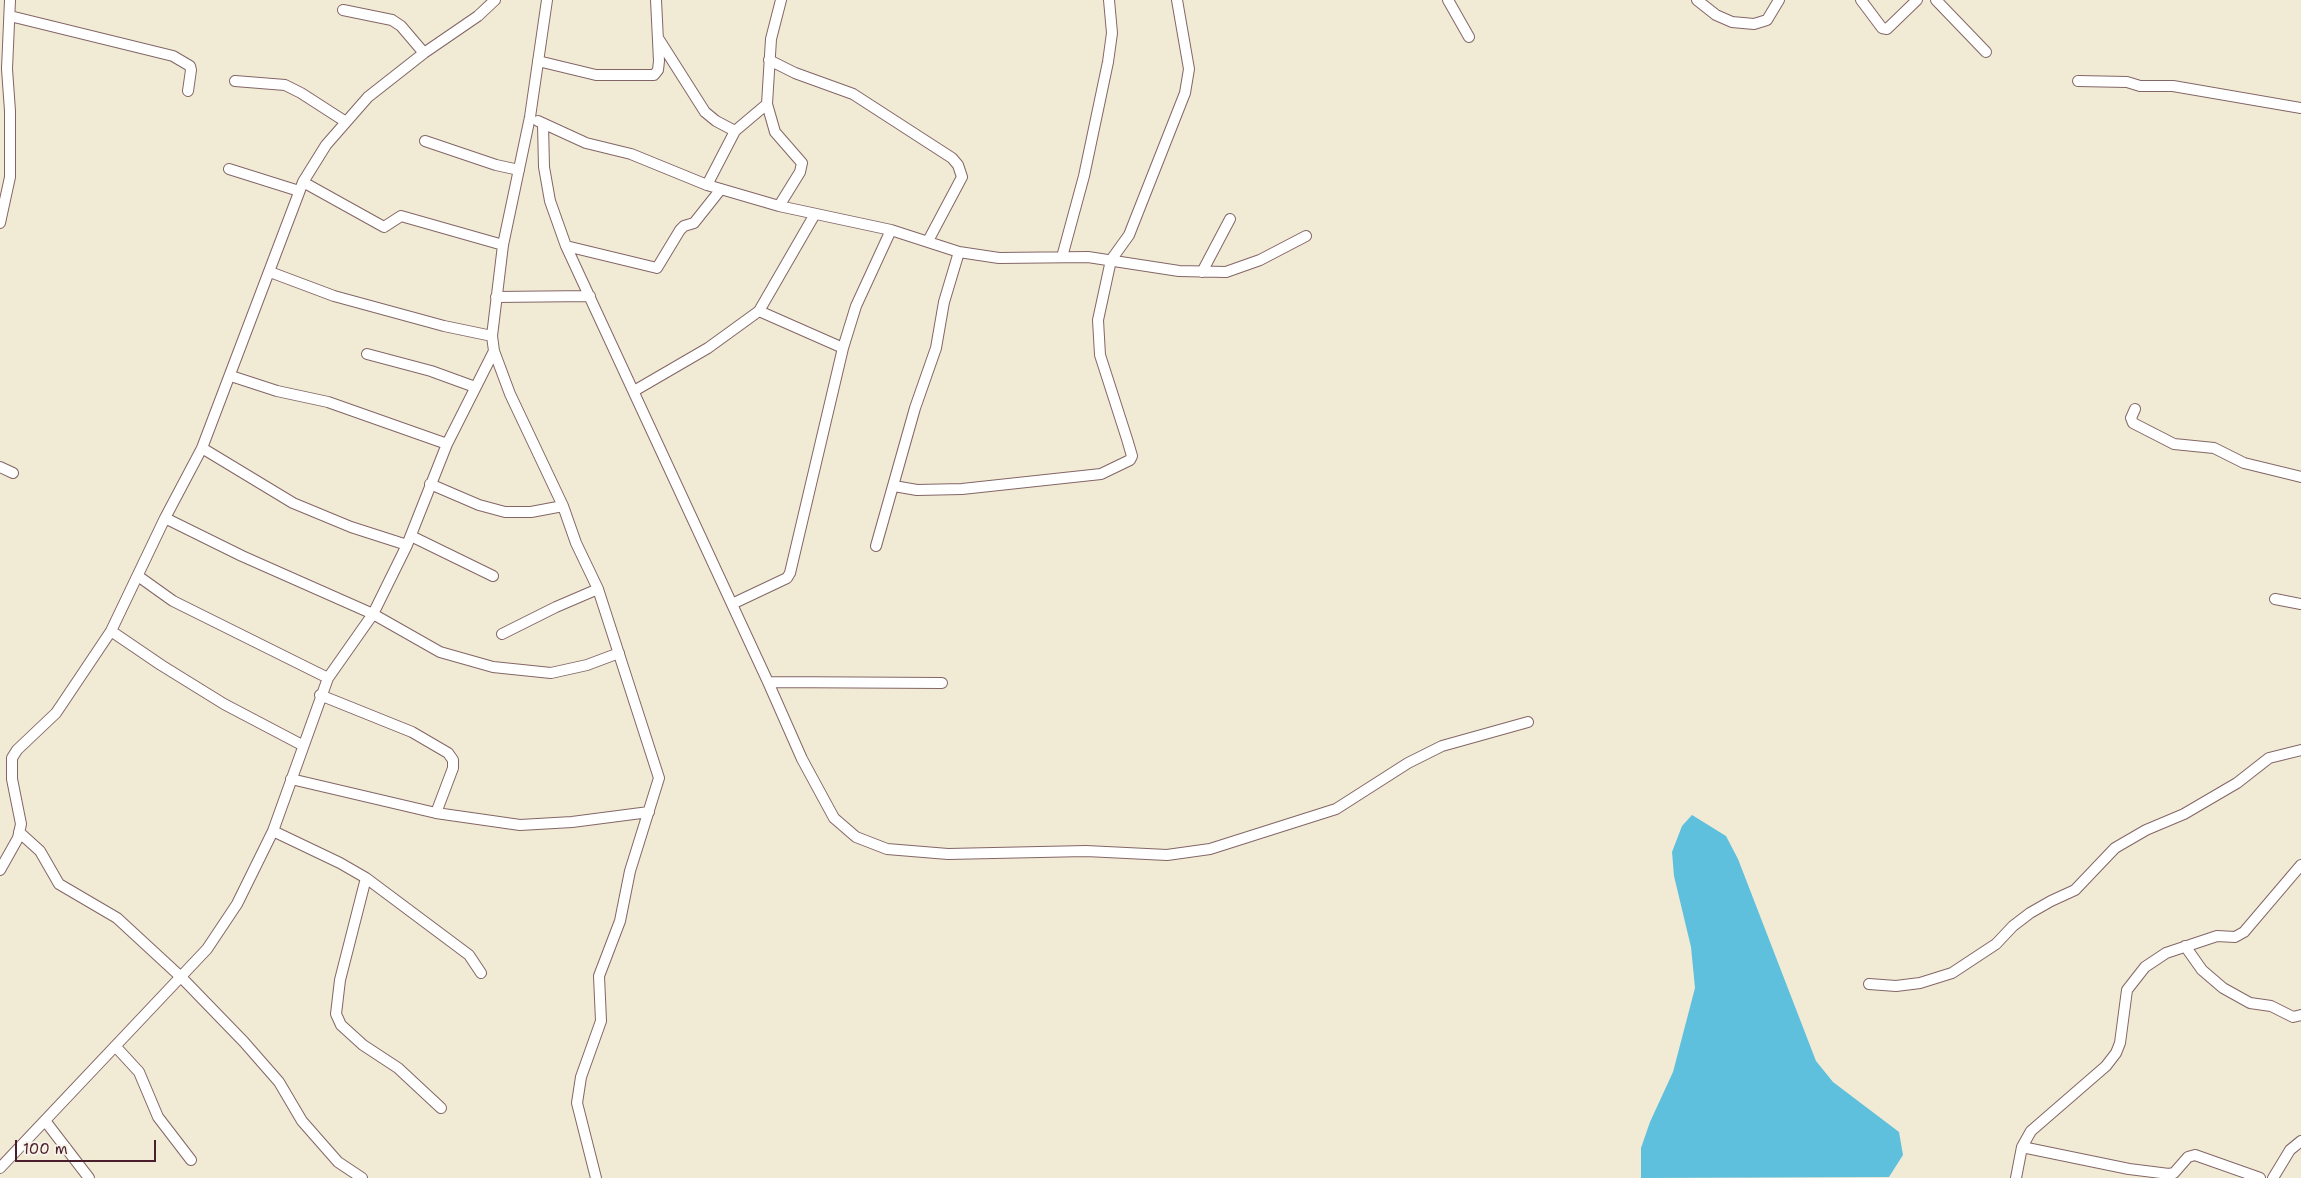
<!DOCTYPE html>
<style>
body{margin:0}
#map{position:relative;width:2301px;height:1178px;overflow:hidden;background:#f1ead5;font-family:"Shantell Sans",sans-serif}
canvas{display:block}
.scale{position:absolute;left:15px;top:1140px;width:141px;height:22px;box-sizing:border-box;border:2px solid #4a1f2b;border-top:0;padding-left:6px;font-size:15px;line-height:18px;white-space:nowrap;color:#4a1f2b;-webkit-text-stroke:4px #f7f3e8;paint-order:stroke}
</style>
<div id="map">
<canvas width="2301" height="1178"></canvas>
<div class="scale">100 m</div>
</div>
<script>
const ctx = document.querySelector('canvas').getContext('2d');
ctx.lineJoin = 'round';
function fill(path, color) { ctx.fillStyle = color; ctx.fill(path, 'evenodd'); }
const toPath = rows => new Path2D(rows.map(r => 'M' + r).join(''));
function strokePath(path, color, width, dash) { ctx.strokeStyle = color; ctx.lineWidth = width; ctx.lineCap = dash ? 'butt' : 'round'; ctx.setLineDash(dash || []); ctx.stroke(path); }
const water = toPath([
 [1692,815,1726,836,1738,859,1816,1061,1833,1082,1899,1132,1903,1155,1889,1177,1641,1178,1641,1148,1650,1122,1673,1072,1695,988,1691,947,1674,876,1672,852,1682,826]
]);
const street = toPath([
 [1448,0,1469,37],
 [1697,0,1716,15,1732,22,1754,24,1767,20,1779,0],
 [1861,0,1882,28,1887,29,1917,0],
 [1936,0,1986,52],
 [343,10,392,20,401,26,424,53],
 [10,16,173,56,190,66,191,70,188,91],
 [658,38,705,112,716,121,735,131],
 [769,60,795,73,853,94,952,158,958,165,962,177,928,241],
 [538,61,596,75,654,75,658,70,659,61,656,0],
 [235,81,285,85,301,93,346,122],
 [2078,81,2127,82,2140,86,2173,86,2301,108],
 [538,121,586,143,631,154,707,185,779,206,891,230,959,252,999,258,1088,257,1179,271,1226,272,1260,260,1306,236],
 [543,124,544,167,550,201,566,246,768,682,802,759,834,818,856,837,887,849,948,854,1086,851,1167,855,1210,849,1336,809,1408,763,1442,746,1528,722],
 [425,141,496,165,519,170],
 [229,169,299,191],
 [303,182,384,227,401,216,503,245],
 [707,185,735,131,767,104],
 [779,206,800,172,802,163,775,132,767,104,771,39,781,0],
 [0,223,10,177,10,111,7,69,10,0],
 [566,246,657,268,680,230,684,226,694,223,721,189],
 [1062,257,1084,176,1108,62,1112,33,1109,0],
 [270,272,334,296,444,326,492,336],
 [1202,272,1230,219],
 [496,297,590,296],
 [759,311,843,348],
 [494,351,510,394,563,506,576,543,598,589,659,778,630,871,620,921,599,976,601,1021,581,1077,577,1103,596,1178],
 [367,354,431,371,475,387],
 [231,376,277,391,328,402,447,444],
 [634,391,708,348,759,311,815,214],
 [2135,409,2131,418,2133,423,2174,444,2214,448,2244,463,2301,477],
 [202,448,293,503,351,527,407,545],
 [0,467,13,473],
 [430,484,479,505,505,512,531,512,563,506],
 [894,486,917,490,962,489,1101,474,1130,460,1132,456,1127,439,1100,355,1098,320,1111,260,1129,235,1185,93,1189,69,1177,0],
 [165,518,242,556,373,614,440,652,493,667,551,673,587,665,619,653],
 [411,536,493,576],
 [876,546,915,408,936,348,944,302,959,252],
 [138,576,173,601,328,678],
 [2275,599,2301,604],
 [732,604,787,578,790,573,843,348,856,306,891,230],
 [111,631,161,665,224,704,302,745],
 [502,634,556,607,598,589],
 [768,682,942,683],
 [320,695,412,732,448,753,453,760,453,768,436,813],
 [291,779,436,813,520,825,572,822,649,812],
 [273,831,340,863,366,878,469,955,481,973],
 [19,832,40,851,59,884,117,918,182,978,244,1042,279,1082,302,1121,338,1162,362,1178],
 [0,870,18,838,21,824,12,779,12,758,17,750,56,713,111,631,165,518,202,448,303,182,326,145,368,97,424,53,478,16,495,0],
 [366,878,340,980,336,1014,341,1025,363,1045,398,1068,441,1108],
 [2185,946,2202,970,2223,988,2250,1003,2271,1006,2293,1017,2301,1015],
 [1869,984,1896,986,1920,983,1952,973,1996,944,2013,926,2030,913,2051,901,2075,890,2115,848,2146,830,2184,814,2237,783,2269,758,2301,750],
 [116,1047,139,1072,158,1117,191,1160],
 [46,1122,89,1178],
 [2022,1147,2129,1169,2169,1174,2174,1173,2188,1157,2195,1155,2260,1178],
 [0,1168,207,949,237,904,273,831,328,678,373,614,407,545,447,444,494,351,492,336,503,245,530,117,547,0],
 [2016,1178,2022,1147,2031,1131,2106,1066,2116,1053,2120,1043,2127,990,2145,967,2166,953,2217,936,2235,937,2244,932,2301,865],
 [2273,1178,2290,1150,2301,1141]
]);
fill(water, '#5ec0dc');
strokePath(street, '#846666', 12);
strokePath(street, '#fff', 10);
</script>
